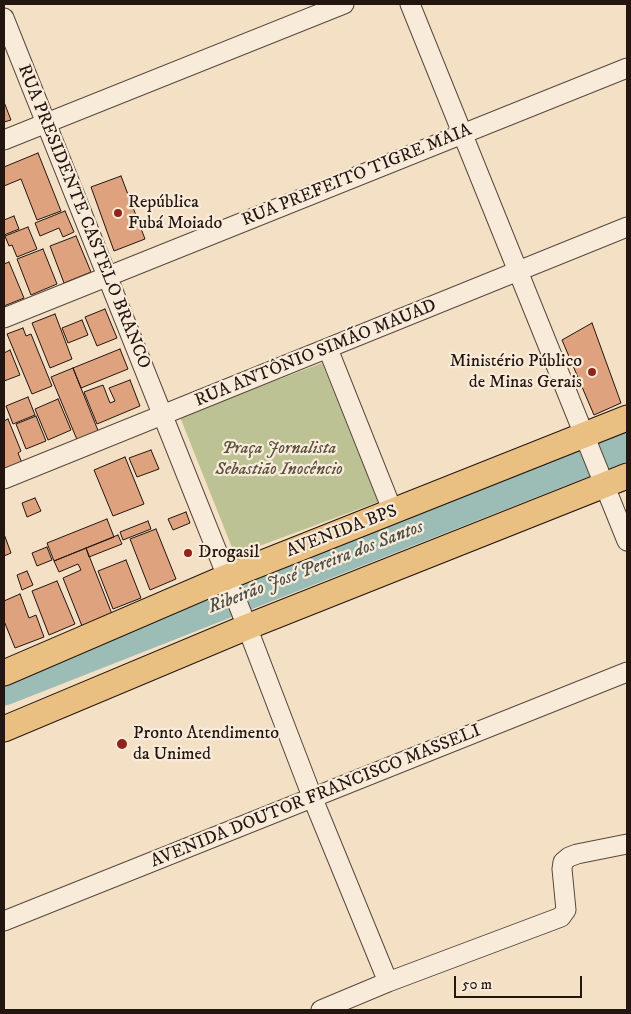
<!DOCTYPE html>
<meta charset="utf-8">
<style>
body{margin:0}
#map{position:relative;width:631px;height:1014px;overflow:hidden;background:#f4e0c5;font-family:"IM FELL DW Pica",serif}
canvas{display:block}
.frame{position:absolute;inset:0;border:5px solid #231510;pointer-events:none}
.scale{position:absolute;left:454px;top:976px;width:128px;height:22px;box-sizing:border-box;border:2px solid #231510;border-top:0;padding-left:6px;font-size:15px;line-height:18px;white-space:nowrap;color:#231510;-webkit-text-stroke:4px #f8ebd9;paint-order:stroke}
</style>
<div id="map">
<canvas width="631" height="1014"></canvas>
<div class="frame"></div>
<div class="scale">50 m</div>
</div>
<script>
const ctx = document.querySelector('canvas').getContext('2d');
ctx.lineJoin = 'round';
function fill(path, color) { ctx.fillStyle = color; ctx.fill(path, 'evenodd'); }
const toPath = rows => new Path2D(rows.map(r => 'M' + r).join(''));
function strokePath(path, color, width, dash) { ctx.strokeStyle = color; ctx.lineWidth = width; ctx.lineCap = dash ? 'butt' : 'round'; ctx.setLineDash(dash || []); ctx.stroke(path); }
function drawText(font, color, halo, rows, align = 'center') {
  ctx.font = font + ' "IM FELL DW Pica",serif'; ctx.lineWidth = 4.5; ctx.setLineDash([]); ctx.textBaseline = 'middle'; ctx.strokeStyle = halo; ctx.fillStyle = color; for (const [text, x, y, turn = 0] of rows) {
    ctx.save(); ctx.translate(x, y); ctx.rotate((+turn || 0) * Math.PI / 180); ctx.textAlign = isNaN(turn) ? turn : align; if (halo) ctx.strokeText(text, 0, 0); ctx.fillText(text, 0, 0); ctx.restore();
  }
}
const green = toPath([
 [322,363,378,502,235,555,180,417]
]);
const river = toPath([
 [4,690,627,445]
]);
const building = toPath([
 [4,102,11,120,4,122,4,102],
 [38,153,61,211,37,220,21,179,4,186,4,167,38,153],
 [121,176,145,239,114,251,91,187,121,176],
 [65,211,74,232,63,237,59,228,40,236,35,223,65,211],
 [14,216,19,229,4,235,4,220,14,216],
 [28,227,37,249,17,257,12,245,9,246,5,236,28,227],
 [76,236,91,272,64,283,50,246,76,236],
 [43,249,57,284,31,295,17,259,43,249],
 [9,262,24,298,4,306,4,264,9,262],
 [105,309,117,338,97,346,85,317,105,309],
 [55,314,72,359,50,368,32,323,55,314],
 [82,320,88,335,68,343,62,328,82,320],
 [592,323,621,403,594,415,562,340,592,323],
 [23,328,26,336,31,334,52,386,32,394,7,334,23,328],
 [120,349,128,369,81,388,73,368,120,349],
 [10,350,20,375,4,381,4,353,10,350],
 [73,368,99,433,78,442,51,377,73,368],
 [130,380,140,406,97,424,84,392,103,385,110,403,115,401,109,388,130,380],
 [28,397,35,415,13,424,6,406,28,397],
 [58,399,71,430,48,440,35,409,58,399],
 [36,416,46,441,26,449,16,424,36,416],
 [8,419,21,451,18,453,22,463,4,470,4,421,8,419],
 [151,450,159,469,137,477,129,458,151,450],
 [125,457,144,504,113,516,94,470,125,457],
 [35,498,41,511,27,517,22,503,35,498],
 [186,512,190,523,173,530,168,519,186,512],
 [107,519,114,537,54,561,47,543,107,519],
 [148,521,151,529,123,540,120,532,148,521],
 [156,529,176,579,150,590,130,539,156,529],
 [4,534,11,553,4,556,4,534],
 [118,535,122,544,89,557,86,548,118,535],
 [47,547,52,560,37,566,32,553,47,547],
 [86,548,112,614,82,626,63,578,81,570,78,564,59,572,54,561,86,548],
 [126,560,141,598,113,609,98,571,126,560],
 [27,571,33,585,22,590,17,575,27,571],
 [57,581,75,624,49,635,32,591,57,581],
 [20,594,29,618,36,615,44,637,15,648,4,621,4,601,20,594]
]);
const minor = toPath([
 [410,4,627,541],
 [4,18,244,619,313,799,388,982],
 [4,140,344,4],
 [4,318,627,68],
 [328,349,393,512],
 [4,479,627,227],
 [4,921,627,672],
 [321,1010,388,982,561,917,566,910,562,869,563,862,569,857,577,854,627,844]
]);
const major = toPath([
 [4,673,227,577,627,418],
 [4,729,247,627,627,476]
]);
const markers = [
 [118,213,5,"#8f2418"],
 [592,372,5,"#8f2418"],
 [188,553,5,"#8f2418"],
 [122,744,6,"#8f2418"]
];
const streetNames = [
 ["RUA PREFEITO TIGRE MAIA",357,176,-22],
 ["RUA PRESIDENTE CASTELO BRANCO",83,217,68],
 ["RUA ANTÔNIO SIMÃO MAUAD",316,354,-22],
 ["AVENIDA BPS",342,532,-21],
 ["AVENIDA DOUTOR FRANCISCO MASSELI",316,797,-22]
];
const poiNames = [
 ["República",128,203],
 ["Fubá Moiado",128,224],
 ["Ministério Público",582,362,"right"],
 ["de Minas Gerais",582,383,"right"],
 ["Drogasil",198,553],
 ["Pronto Atendimento",133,734],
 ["da Unimed",133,755]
];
const parkNames = [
 ["Praça Jornalista",279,449],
 ["Sebastião Inocêncio",279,470]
];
const waterNames = [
 ["Ribeirão José Pereira dos Santos",316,568,-21]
];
fill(green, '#bdc294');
strokePath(river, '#9cbdb5', 31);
fill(building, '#dea27e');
strokePath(building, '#231510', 1);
strokePath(minor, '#57483d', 21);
strokePath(major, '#231510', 27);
strokePath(minor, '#f8ebd9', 19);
strokePath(major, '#eac082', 25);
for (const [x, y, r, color] of markers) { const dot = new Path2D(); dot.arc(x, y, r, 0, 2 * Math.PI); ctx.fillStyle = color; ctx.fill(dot); strokePath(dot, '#f8ebd9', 2); }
drawText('18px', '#231510', '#f8ebd9', streetNames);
drawText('18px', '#231510', '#f8ebd9', poiNames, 'left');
drawText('italic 18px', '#59523e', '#f8ebd9', parkNames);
drawText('italic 19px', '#4d504a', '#f8ebd9', waterNames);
</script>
